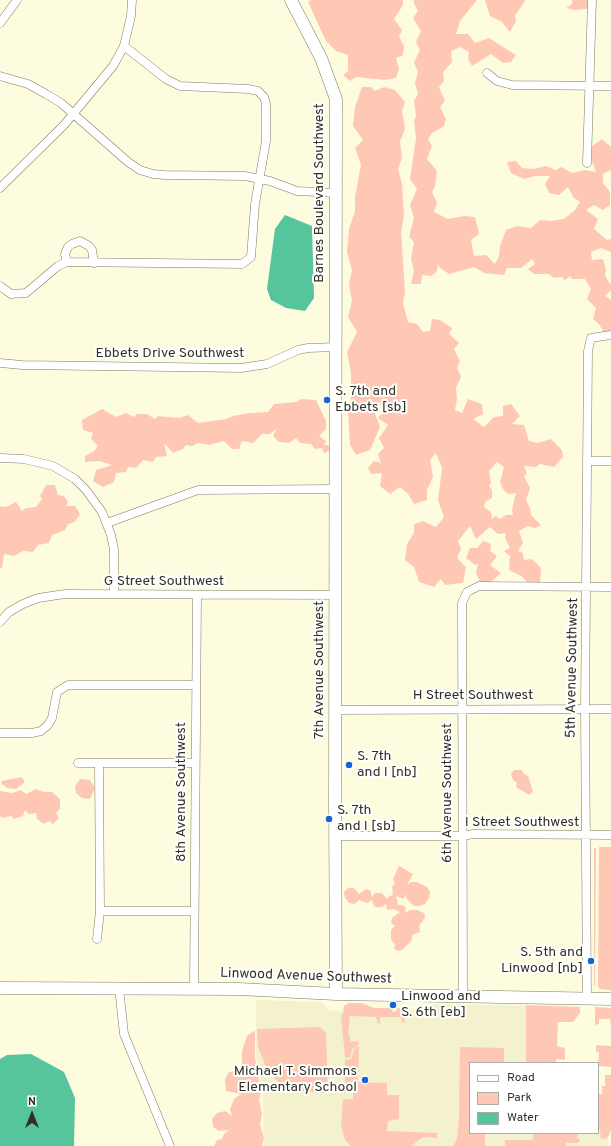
<!DOCTYPE html>
<style>
body{margin:0}
#map{position:relative;width:611px;height:1146px;overflow:hidden;background:#fefcdf;font-family:Overpass,sans-serif}
canvas{display:block}
.legend{position:absolute;left:469px;top:1062px;width:130px;height:72px;box-sizing:border-box;background:#fff;border:1px solid #adaca8;margin:0;padding:5px 7px;list-style:none;font-size:12px;color:#313025}
.legend li{display:flex;align-items:center;gap:8px;height:20px}
.legend b{width:20px;border:1px solid #adaca8}
.north{position:absolute;left:12px;top:1094px;width:40px;height:40px;-webkit-text-stroke:3px #fff;paint-order:stroke;rotate:0deg;font-size:11px;font-weight:700;line-height:16px;text-align:center;color:#313025}
.north::after{content:'';display:block;margin:auto;width:14px;height:18px;background:#313025;clip-path:polygon(50% 0,100% 100%,50% 72%,0 100%)}
</style>
<div id="map">
<canvas width="611" height="1146"></canvas>
<ul class="legend">
<li><b style="height:5px;background:#fff"></b>Road</li>
<li><b style="height:11px;background:#ffc8b4"></b>Park</li>
<li><b style="height:11px;background:#57c59c"></b>Water</li>
</ul>
<div class="north">N</div>
</div>
<script>
const ctx = document.querySelector('canvas').getContext('2d');
ctx.lineJoin = 'round';
function fill(path, color) { ctx.fillStyle = color; ctx.fill(path, 'evenodd'); }
const toPath = rows => new Path2D(rows.map(r => 'M' + r).join(''));
function strokePath(path, color, width, dash) { ctx.strokeStyle = color; ctx.lineWidth = width; ctx.lineCap = dash ? 'butt' : 'round'; ctx.setLineDash(dash || []); ctx.stroke(path); }
function drawText(font, color, halo, rows, align = 'center') {
  ctx.font = font + ' Overpass,sans-serif'; ctx.lineWidth = 4; ctx.setLineDash([]); ctx.textBaseline = 'middle'; ctx.strokeStyle = halo; ctx.fillStyle = color; for (const [text, x, y, turn = 0] of rows) {
    ctx.save(); ctx.translate(x, y); ctx.rotate((+turn || 0) * Math.PI / 180); ctx.textAlign = isNaN(turn) ? turn : align; if (halo) ctx.strokeText(text, 0, 0); ctx.fillText(text, 0, 0); ctx.restore();
  }
}
const built = toPath([
 [256,1000,322,1002,328,1010,342,1012,344,1006,349,1003,362,1003,374,1008,407,1010,425,1010,429,1005,434,1004,540,1006,548,1063,470,1063,470,1133,598,1133,598,1127,611,1126,607,1146,264,1146,263,1096,256,1057]
]);
const green = toPath([
 [311,0,403,0,403,5,394,19,402,30,399,37,404,46,403,55,396,58,399,69,396,78,385,80,356,77,350,81,343,75,348,71,348,55,336,51,326,41,308,2],
 [414,0,477,0,460,21,456,34,468,34,475,43,489,38,516,55,511,62,503,63,491,54,472,66,468,59,469,52,460,47,451,51,452,62,443,72,444,81,439,87,445,101,440,107,446,119,444,126,432,133,428,139,432,146,427,159,437,171,435,186,432,192,437,203,434,212,448,219,464,216,475,217,479,234,471,240,474,256,486,255,495,264,499,256,500,246,506,230,517,226,531,228,540,220,551,221,564,219,575,210,580,202,574,198,568,187,559,195,549,193,545,184,550,176,535,176,524,179,511,173,507,162,516,161,522,168,534,169,546,166,556,170,561,167,572,173,585,170,596,172,592,161,591,147,602,139,611,147,611,170,603,174,603,183,610,192,610,205,603,210,594,205,586,210,598,219,594,229,607,240,611,239,611,252,601,248,591,252,592,260,603,259,606,269,605,276,611,285,611,290,605,296,611,300,611,330,604,333,599,324,593,319,596,308,587,299,591,289,585,279,572,279,570,276,565,280,561,277,554,278,549,274,534,274,528,269,535,264,532,259,521,268,507,268,504,275,484,273,474,267,449,274,440,268,438,264,437,271,431,276,422,275,421,284,411,284,414,271,411,259,414,242,409,237,414,218,410,205,417,189,410,179,416,138,414,121,416,116,414,101,418,94,415,83,418,72,414,62,420,50,416,42,421,31,413,18,418,11,414,3],
 [485,0,525,0,524,3,515,15,516,21,510,32,502,22,490,16],
 [572,0,597,0,586,9,574,10,566,8,572,4],
 [362,87,371,87,375,91,384,87,395,90,405,102,402,111,405,129,400,141,402,158,398,169,402,184,404,216,401,232,405,292,403,303,408,322,417,324,423,332,430,331,432,319,440,320,452,328,449,334,459,343,454,349,460,361,457,368,461,377,456,388,457,399,455,410,462,413,468,399,482,404,483,414,473,419,484,427,494,417,503,416,503,406,511,404,520,416,512,424,524,425,529,441,538,443,551,439,562,450,563,457,554,467,540,464,536,467,524,466,527,474,524,476,530,488,526,500,530,508,531,515,541,525,535,528,528,526,519,531,523,543,518,551,523,553,524,560,532,559,541,568,540,583,528,583,521,576,509,570,510,556,504,551,510,548,505,538,506,533,498,534,490,527,476,539,470,526,458,541,461,549,457,558,466,567,463,583,445,585,441,579,434,587,419,582,414,567,405,560,407,544,414,533,414,524,423,521,436,527,444,517,438,500,442,468,436,453,430,460,433,477,427,490,427,500,414,504,408,494,400,487,390,494,380,486,382,473,371,474,368,468,374,461,381,463,378,454,384,448,379,438,388,425,378,418,384,411,379,401,375,414,380,427,370,450,356,455,350,445,348,413,351,398,351,373,347,352,357,332,348,317,352,301,349,285,352,270,347,252,349,229,355,211,355,197,361,165,355,148,363,140,353,126,355,107],
 [497,462,504,467,500,482,503,489,508,494,516,493,512,510,513,515,506,515,500,519,496,516,492,519,491,512,484,507,486,501,492,498,492,490,489,486,491,483,489,471],
 [301,399,316,400,326,421,326,429,319,436,326,441,324,445,328,445,331,450,324,453,322,448,315,449,311,444,300,443,296,438,289,443,279,442,273,436,277,428,270,434,262,434,253,443,242,441,239,449,232,449,224,441,209,445,198,443,192,446,186,445,183,449,173,453,164,443,167,456,156,457,153,462,143,460,136,468,128,467,126,472,116,473,114,482,103,487,93,481,96,470,112,465,99,461,85,462,85,456,94,451,98,446,91,439,93,433,83,430,82,420,102,409,116,417,126,413,134,417,137,414,147,414,155,419,158,416,179,418,188,415,198,423,226,419,233,416,250,413,268,412,274,404,296,402],
 [46,485,55,485,58,495,64,496,68,502,66,506,75,506,80,514,75,522,68,524,65,530,52,535,49,543,38,545,33,552,23,551,14,556,4,554,2,568,0,568,0,506,6,507,16,502,22,511,26,508,36,507,42,499,40,496],
 [483,541,491,544,490,551,497,556,490,565,501,573,491,582,480,583,476,572,478,564,475,565,466,558,470,548,477,548],
 [514,770,522,770,524,774,528,776,533,792,529,795,516,787,517,783,513,780,511,774],
 [21,777,24,780,24,783,16,789,7,788,1,783,2,781],
 [80,779,90,780,95,788,90,799,82,798,76,793,75,786],
 [36,789,44,792,52,792,60,799,60,809,56,813,59,818,53,824,49,821,44,824,37,819,36,813,29,814,25,810,23,816,14,819,11,816,3,818,0,816,0,791,12,793,21,790,26,794],
 [599,847,611,847,611,990,600,989,598,987],
 [594,848,596,848,595,986,594,986],
 [399,866,413,874,407,885,411,882,417,882,427,887,430,892,429,898,425,904,419,906,414,906,407,899,405,894,404,899,396,896,398,905,403,905,406,908,405,913,410,910,417,910,424,913,425,918,419,926,420,932,412,935,412,940,402,950,397,951,394,948,395,944,391,940,391,930,395,926,391,923,392,918,400,912,394,909,387,910,386,904,382,907,376,907,374,906,372,900,367,903,359,900,355,904,349,903,345,898,344,892,348,888,354,888,359,894,366,889,370,890,372,897,375,893,382,893,387,899,389,896,393,895,392,886,395,884,393,879],
 [349,1003,362,1003,374,1008,392,1008,392,1012,396,1012,397,1008,405,1009,408,1012,404,1021,406,1022,402,1023,401,1017,380,1017,380,1023,378,1024,376,1017,350,1016,348,1035,350,1035,350,1041,359,1042,359,1044,353,1048,350,1057,345,1058,341,1014,343,1014,344,1006],
 [526,1005,580,1007,580,1013,573,1022,558,1022,557,1046,565,1048,565,1060,556,1059,556,1063,526,1063],
 [595,1007,611,1008,611,1026,610,1019,599,1019,599,1024,595,1025],
 [320,1027,326,1033,328,1093,298,1091,281,1084,275,1079,265,1065,258,1046,257,1029],
 [254,1031,255,1031,255,1058,261,1092,259,1099,262,1114,260,1125,264,1138,262,1146,214,1146,217,1140,222,1139,224,1134,229,1130,219,1131,213,1127,212,1119,217,1113,225,1111,232,1116,230,1109,234,1099,241,1094,226,1091,225,1079,229,1072,242,1070,242,1051,247,1036],
 [611,1036,611,1067,598,1066,599,1052,596,1052,596,1045,611,1046],
 [359,1046,358,1082,387,1083,387,1095,399,1095,399,1119,388,1121,387,1131,437,1133,437,1138,423,1137,411,1146,351,1146,345,1140,341,1126,343,1099,353,1099,353,1084,345,1083,345,1060,351,1059,355,1047],
 [460,1047,504,1048,504,1063,470,1063,470,1133,485,1133,485,1146,453,1146,457,1139,459,1118],
 [605,1075,611,1075,611,1130,607,1138,601,1139,600,1130,598,1129,598,1094,602,1094,602,1086,605,1086],
 [533,1133,578,1133,577,1138,581,1140,577,1143,566,1143,566,1146,505,1146,505,1140,533,1140]
]);
const water = toPath([
 [285,215,312,226,314,298,305,311,286,308,271,300,267,289,275,229],
 [31,1054,64,1072,75,1098,74,1146,0,1146,0,1059,7,1055]
]);
const street = toPath([
 [0,23,17,0],
 [487,73,497,81,512,85,611,86],
 [0,76,28,84,46,94,61,103,128,162,140,170,153,174,165,175,245,176,270,181,297,191,336,193],
 [587,163,592,0],
 [0,188,64,125,113,66,124,46,131,16,132,0],
 [67,262,65,254,68,247,72,244,80,241,89,246,92,250,94,263],
 [0,286,11,294,26,293,58,266,67,262,242,264,251,257,255,204,266,141,266,104,264,97,258,91,248,89,180,86,166,79,124,46],
 [0,363,22,365,241,368,267,364,298,350,308,348,336,347],
 [0,458,24,459,53,466,75,479,86,490,102,512,111,535,114,549,114,594],
 [587,461,611,461],
 [107,523,198,490,336,489],
 [0,622,9,612,23,604,38,598,65,594,335,595],
 [335,710,611,709],
 [0,733,32,733,41,731,48,725,52,718,57,692,68,685,196,685],
 [78,763,195,763],
 [336,836,462,836,473,834,611,835],
 [100,911,194,911],
 [97,939,100,911,99,763],
 [119,988,124,1034,170,1146],
 [194,989,197,595],
 [463,996,462,603,467,592,479,586,611,587],
 [587,998,585,709,588,351,591,338,611,335]
]);
const secondary = toPath([
 [291,0,321,58,336,99,335,803,336,994],
 [0,988,239,989,336,994,611,999]
]);
const markers = [
 [327,400,4,"#1764ce"],
 [349,765,4,"#1764ce"],
 [329,819,4,"#1764ce"],
 [591,961,4,"#1764ce"],
 [393,1005,4,"#1764ce"],
 [365,1080,4,"#1764ce"]
];
const streetNames = [
 ["Barnes Boulevard Southwest",320,193,-90],
 ["Ebbets Drive Southwest",170,354],
 ["G Street Southwest",164,582],
 ["5th Avenue Southwest",573,668,-89],
 ["7th Avenue Southwest",320,670,-90],
 ["H Street Southwest",473,696],
 ["8th Avenue Southwest",182,792,-90],
 ["6th Avenue Southwest",448,793,-90],
 ["I Street Southwest",522,823],
 ["Linwood Avenue Southwest",306,977,2]
];
const poiNames = [
 ["S. 7th and",335,392],
 ["Ebbets [sb]",335,408],
 ["S. 7th",357,757],
 ["and I [nb]",357,773],
 ["S. 7th",337,811],
 ["and I [sb]",337,827],
 ["S. 5th and",583,953,"right"],
 ["Linwood [nb]",583,969,"right"],
 ["Linwood and",401,997],
 ["S. 6th [eb]",401,1013],
 ["Michael T. Simmons",357,1072,"right"],
 ["Elementary School",357,1088,"right"]
];
fill(built, '#f4f1cd');
fill(green, '#ffc8b4');
fill(water, '#57c59c');
strokePath(street, '#7d7b62', 9);
strokePath(secondary, '#7d7b62', 13);
strokePath(street, '#fff', 8);
strokePath(secondary, '#fff', 12);
for (const [x, y, r, color] of markers) { const dot = new Path2D(); dot.arc(x, y, r, 0, 2 * Math.PI); ctx.fillStyle = color; ctx.fill(dot); strokePath(dot, '#fff', 1.5); }
drawText('14px', '#313025', '#fff', streetNames);
drawText('14px', '#313025', '#fff', poiNames, 'left');
</script>
